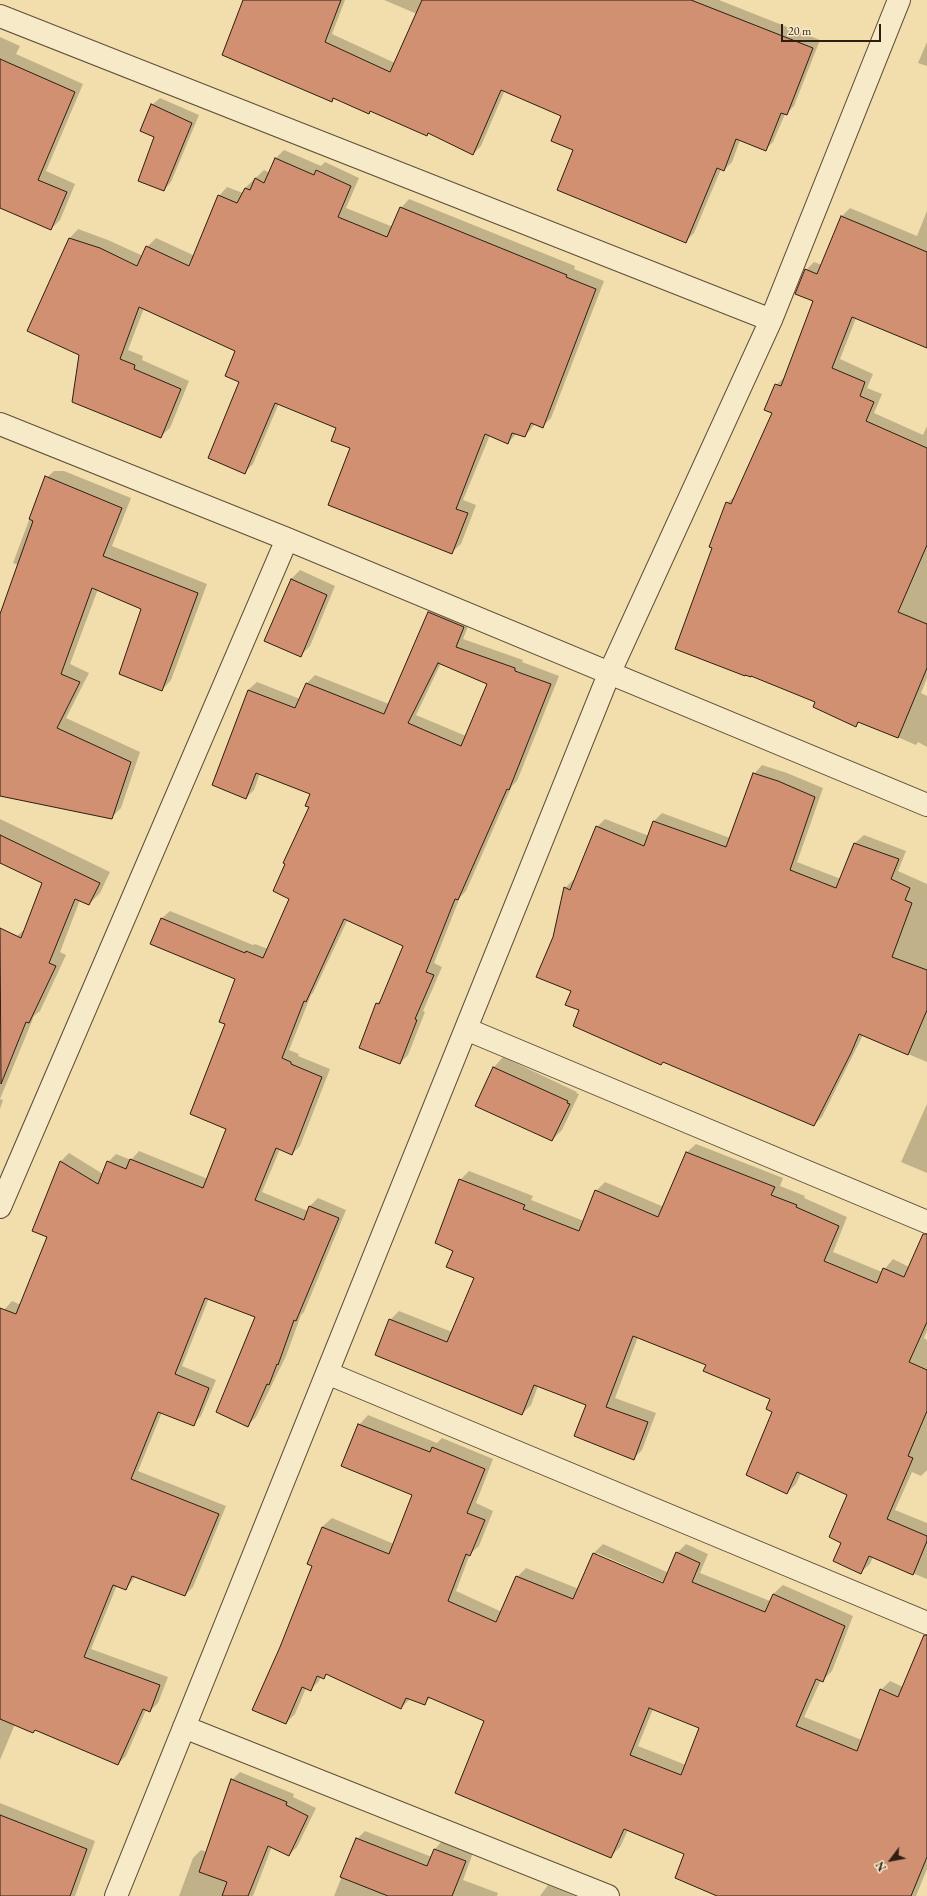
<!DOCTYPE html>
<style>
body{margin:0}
#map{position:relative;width:927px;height:1896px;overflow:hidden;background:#f1deac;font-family:"EB Garamond",serif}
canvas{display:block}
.north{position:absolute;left:871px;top:1840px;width:40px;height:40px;-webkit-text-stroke:3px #f6eac9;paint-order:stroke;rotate:238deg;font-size:11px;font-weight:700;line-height:16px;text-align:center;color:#2e1e12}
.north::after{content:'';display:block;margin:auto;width:14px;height:18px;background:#2e1e12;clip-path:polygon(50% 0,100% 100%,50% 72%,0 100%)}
.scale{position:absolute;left:781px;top:24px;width:100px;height:18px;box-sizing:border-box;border:2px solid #2e1e12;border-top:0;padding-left:5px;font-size:12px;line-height:14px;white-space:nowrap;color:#2e1e12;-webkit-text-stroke:3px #f6eac9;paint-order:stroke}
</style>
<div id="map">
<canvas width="927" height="1896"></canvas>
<div class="north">N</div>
<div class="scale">20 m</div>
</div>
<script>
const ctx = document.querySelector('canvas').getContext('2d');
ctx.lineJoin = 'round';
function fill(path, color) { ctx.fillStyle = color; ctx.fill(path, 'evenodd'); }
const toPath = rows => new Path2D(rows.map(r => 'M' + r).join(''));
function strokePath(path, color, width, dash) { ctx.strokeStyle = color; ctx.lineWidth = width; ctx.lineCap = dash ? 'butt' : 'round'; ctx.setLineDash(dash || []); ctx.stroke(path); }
const shadow = toPath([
 [244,0,345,0,332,34,395,63,417,14,384,0,719,0,820,40,794,106,786,114,785,114,773,142,765,150,740,140,732,162,724,170,721,169,694,233,686,241,574,150,562,115,505,90,481,146,473,154,429,133,427,135,371,110,369,112,335,98,331,101],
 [0,37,20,46,16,54,83,84,46,171,75,184,60,220,51,229,0,207],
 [927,42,927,66,918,63],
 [160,98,199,115,171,182,164,190,152,105],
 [284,150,321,166,325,162,359,178,346,208,393,227,401,208,409,199,575,266,574,269,604,281,551,418,542,427,535,424,525,436,516,434,508,443,490,435,463,500,476,505,461,544,452,552,351,448,338,427,279,403,253,464,245,472,241,382,237,350,144,308,128,350,143,356,142,360,189,381,170,428,161,436,75,401,106,317,45,292,70,238,78,229,108,240,143,256,147,247,156,238,195,256,219,196,227,187,243,193,245,188,264,170,270,173,276,158],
 [850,208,917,236,927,211,927,347,856,318,840,359,873,374,867,388,882,394,874,413,923,435,927,426,927,678,921,693,927,696,927,747,918,742,916,745,860,721,855,726,816,702,714,547,727,503,736,495,773,413,776,385,785,377,815,301,806,270,814,262,822,265,842,216],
 [54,471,64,471,131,498,112,546,207,584,171,680,162,690,142,608,98,589,70,664,89,673,66,718,140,752,121,808,111,818,0,795,0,630,18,565,13,563,44,480],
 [300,570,335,586,310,646,301,655,291,579],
 [437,604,471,619,463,639,523,660,522,662,559,676,517,781,512,786,466,891,460,897,434,963,442,967,423,1011,425,1012,408,1055,400,1063,377,1004,382,998,404,945,348,919,313,993,311,995,289,1050,299,1054,298,1056,330,1069,300,1146,292,1154,280,1149,262,1192,308,1211,310,1206,318,1198,346,1210,304,1312,301,1315,286,1356,256,1417,248,1425,257,1316,209,1298,182,1366,216,1380,201,1416,193,1424,162,1412,138,1471,226,1506,193,1587,185,1595,135,1577,126,1589,117,1585,91,1649,168,1677,158,1703,150,1711,146,1710,126,1756,118,1764,36,1729,33,1732,15,1724,0,1760,0,1320,4,1310,12,1301,21,1305,48,1237,34,1231,61,1161,69,1153,103,1174,108,1162,116,1154,131,1160,139,1151,208,1179,228,1128,226,1024,236,978,161,919,170,911,253,945,255,944,268,949,290,898,310,807,311,794,260,773,254,790,246,798,213,784,248,690,257,682,300,699,307,683,315,675,389,704,429,612],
 [441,663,488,683,466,736,416,715],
 [762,765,787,773,823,788,797,862,841,879,855,843,864,835,906,851,898,871,927,884,927,1062,863,1035,822,1117,814,1125,664,1061,661,1064,580,1010,554,937,565,888,573,880,575,880,597,827,605,819,649,836,654,821,662,813,730,838,754,774],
 [0,819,110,872,100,893,89,904,80,900,60,952,66,955,40,1011,34,1016,0,1099,3,1100,0,1109,0,1003,15,970,17,936,26,928,43,882,0,862],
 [503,1057,577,1092,576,1093,579,1094,562,1130,552,1140,476,1106,494,1067],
 [927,1104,927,1173,901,1162],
 [696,1144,783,1178,780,1186,805,1196,804,1198,847,1217,833,1252,882,1272,893,1259,909,1267,927,1236,927,1331,924,1338,927,1340,927,1470,921,1476,912,1472,895,1510,927,1523,927,1579,873,1557,870,1564,861,1572,842,1542,849,1495,801,1473,796,1484,787,1493,771,1398,707,1364,638,1337,615,1398,656,1413,642,1450,633,1459,587,1405,538,1386,531,1405,522,1414,390,1320,399,1311,452,1332,475,1277,454,1250,460,1180,469,1171,533,1196,531,1200,584,1221,596,1191,605,1182,664,1207,686,1153],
 [368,1415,437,1443,442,1438,493,1459,476,1503,493,1511,479,1546,470,1554,456,1591,502,1612,517,1577,526,1568,579,1589,594,1553,603,1544,669,1573,677,1553,686,1544,708,1554,700,1573,770,1601,773,1594,783,1585,853,1616,832,1671,822,1681,821,1680,804,1717,862,1740,881,1690,890,1681,903,1687,927,1649,927,1869,916,1896,718,1896,685,1853,628,1830,620,1847,611,1856,485,1721,431,1697,424,1704,411,1698,401,1708,328,1673,324,1677,321,1676,319,1681,310,1690,306,1688,295,1714,286,1723,281,1647,314,1566,322,1527,332,1518,394,1544,414,1494,359,1425],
 [597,1553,668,1584,668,1586,597,1555],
 [653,1709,701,1728,686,1765,638,1746],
 [240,1772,294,1794,293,1797,316,1808,297,1847,289,1855,272,1846,253,1896,179,1896,193,1858,201,1850,207,1852,232,1780],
 [0,1803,95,1841,75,1896,0,1896],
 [365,1831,432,1857,435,1849,442,1841,473,1853,463,1880,498,1893,497,1896,334,1896,357,1839],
 [548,1885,575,1896,540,1896]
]);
const building = toPath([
 [243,0,341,0,325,42,390,72,422,0,691,0,813,48,787,115,781,113,766,151,736,139,724,171,717,168,686,243,557,190,573,150,551,141,561,116,501,90,473,155,428,133,427,136,370,111,369,114,333,98,332,102,222,55,243,0],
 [0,59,75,92,38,180,67,192,51,230,0,208,0,59],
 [151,104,192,123,164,191,138,181,154,137,140,131,151,104],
 [275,158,314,175,316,170,351,186,338,217,387,237,400,207,567,275,566,277,596,289,543,428,531,423,525,437,512,433,508,444,485,434,456,509,468,513,452,554,328,505,350,448,331,441,336,428,275,403,245,474,208,458,239,382,225,376,235,351,139,307,120,359,135,365,134,369,181,389,161,438,72,402,79,355,27,331,69,238,100,248,137,266,146,246,189,266,218,195,237,203,245,188,250,190,255,178,264,183,275,158],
 [841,216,927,252,927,348,852,317,832,368,865,382,860,396,874,402,866,421,927,448,927,545,898,612,927,624,927,668,898,738,858,722,856,727,813,707,815,702,751,676,751,677,745,675,745,676,675,649,712,548,709,547,726,502,731,504,772,413,764,410,775,384,781,386,813,301,795,294,805,269,817,274,841,216],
 [45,476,122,508,103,556,198,593,162,691,119,674,141,609,92,588,61,674,80,682,57,728,131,762,112,819,0,796,0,614,33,521,29,519,45,476],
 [291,579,327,595,301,657,264,641,291,579],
 [428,612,464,627,456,647,515,668,515,671,551,684,509,790,507,789,458,900,455,899,426,972,434,975,415,1019,417,1020,400,1064,359,1048,376,1003,379,1004,403,946,344,919,306,1002,304,1001,282,1058,291,1062,291,1064,322,1077,292,1155,276,1148,255,1200,304,1220,309,1206,339,1218,296,1321,294,1320,278,1365,277,1364,269,1385,267,1384,248,1427,216,1412,255,1317,205,1298,175,1374,209,1388,194,1426,158,1412,131,1479,219,1514,185,1596,132,1576,126,1590,113,1585,84,1657,160,1685,150,1712,143,1709,118,1765,35,1730,33,1733,0,1719,0,1308,16,1314,47,1237,32,1231,60,1161,98,1184,107,1161,126,1169,130,1159,203,1188,226,1129,190,1114,225,1024,219,1022,235,979,150,944,161,918,245,953,246,951,263,958,289,899,273,891,285,864,283,863,309,807,305,806,310,794,256,773,246,799,212,785,248,690,295,708,306,683,384,714,428,612],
 [438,663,487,684,461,746,408,723,438,663],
 [753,773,778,781,815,797,790,870,836,888,854,843,899,859,891,879,910,888,905,900,912,903,892,957,927,970,927,1010,908,1055,859,1034,851,1053,814,1126,663,1062,661,1065,573,1026,579,1010,565,1005,571,991,536,977,553,937,564,887,570,890,596,826,644,846,653,821,726,847,753,773],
 [0,835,100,883,89,905,75,899,49,963,56,966,29,1023,26,1022,1,1084,0,928,21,938,42,883,0,863,0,835],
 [493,1067,568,1101,567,1103,570,1104,552,1141,475,1106,493,1067],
 [686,1152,775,1187,771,1195,797,1205,796,1207,839,1226,824,1261,877,1283,883,1268,904,1277,923,1234,927,1234,927,1322,909,1362,927,1370,927,1411,908,1456,913,1458,887,1519,927,1536,927,1541,913,1575,869,1556,861,1574,833,1561,841,1543,829,1537,847,1495,797,1472,787,1494,746,1475,772,1412,766,1409,770,1399,703,1371,706,1365,633,1336,606,1407,648,1422,634,1460,574,1436,586,1405,534,1385,522,1415,375,1355,389,1319,447,1342,474,1278,446,1267,453,1251,435,1243,459,1179,525,1205,523,1209,579,1231,595,1190,658,1217,686,1152],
 [358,1424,430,1452,432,1447,485,1469,467,1513,485,1520,470,1556,466,1554,448,1601,496,1622,516,1576,573,1599,593,1553,663,1583,676,1552,700,1563,692,1582,765,1612,773,1594,845,1626,823,1682,816,1679,796,1726,857,1751,880,1689,898,1697,924,1635,927,1635,927,1857,911,1896,717,1896,675,1878,684,1854,624,1829,611,1858,455,1793,484,1721,428,1697,425,1705,406,1698,401,1709,326,1674,324,1679,317,1676,311,1691,302,1687,286,1724,252,1710,280,1647,312,1566,307,1564,322,1527,389,1554,412,1495,341,1466,358,1424],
 [649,1708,699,1728,681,1775,630,1755,649,1708],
 [231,1779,287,1802,286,1805,308,1816,289,1856,268,1846,248,1896,222,1896,227,1882,199,1872,231,1779],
 [0,1815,87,1849,70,1896,0,1896,0,1815],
 [356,1838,427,1866,434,1849,466,1861,452,1896,388,1896,340,1877,356,1838]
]);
const street = toPath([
 [0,16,771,320],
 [0,424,287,539,927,805],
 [466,1029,927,1222],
 [0,1207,287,539],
 [327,1373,927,1623],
 [184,1727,608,1896],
 [116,1896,609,674,771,320,899,0]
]);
fill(shadow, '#0003');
fill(building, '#d19071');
strokePath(building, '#2e1e12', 1);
strokePath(street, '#5f4e38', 24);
strokePath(street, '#f6eac9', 22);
</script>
